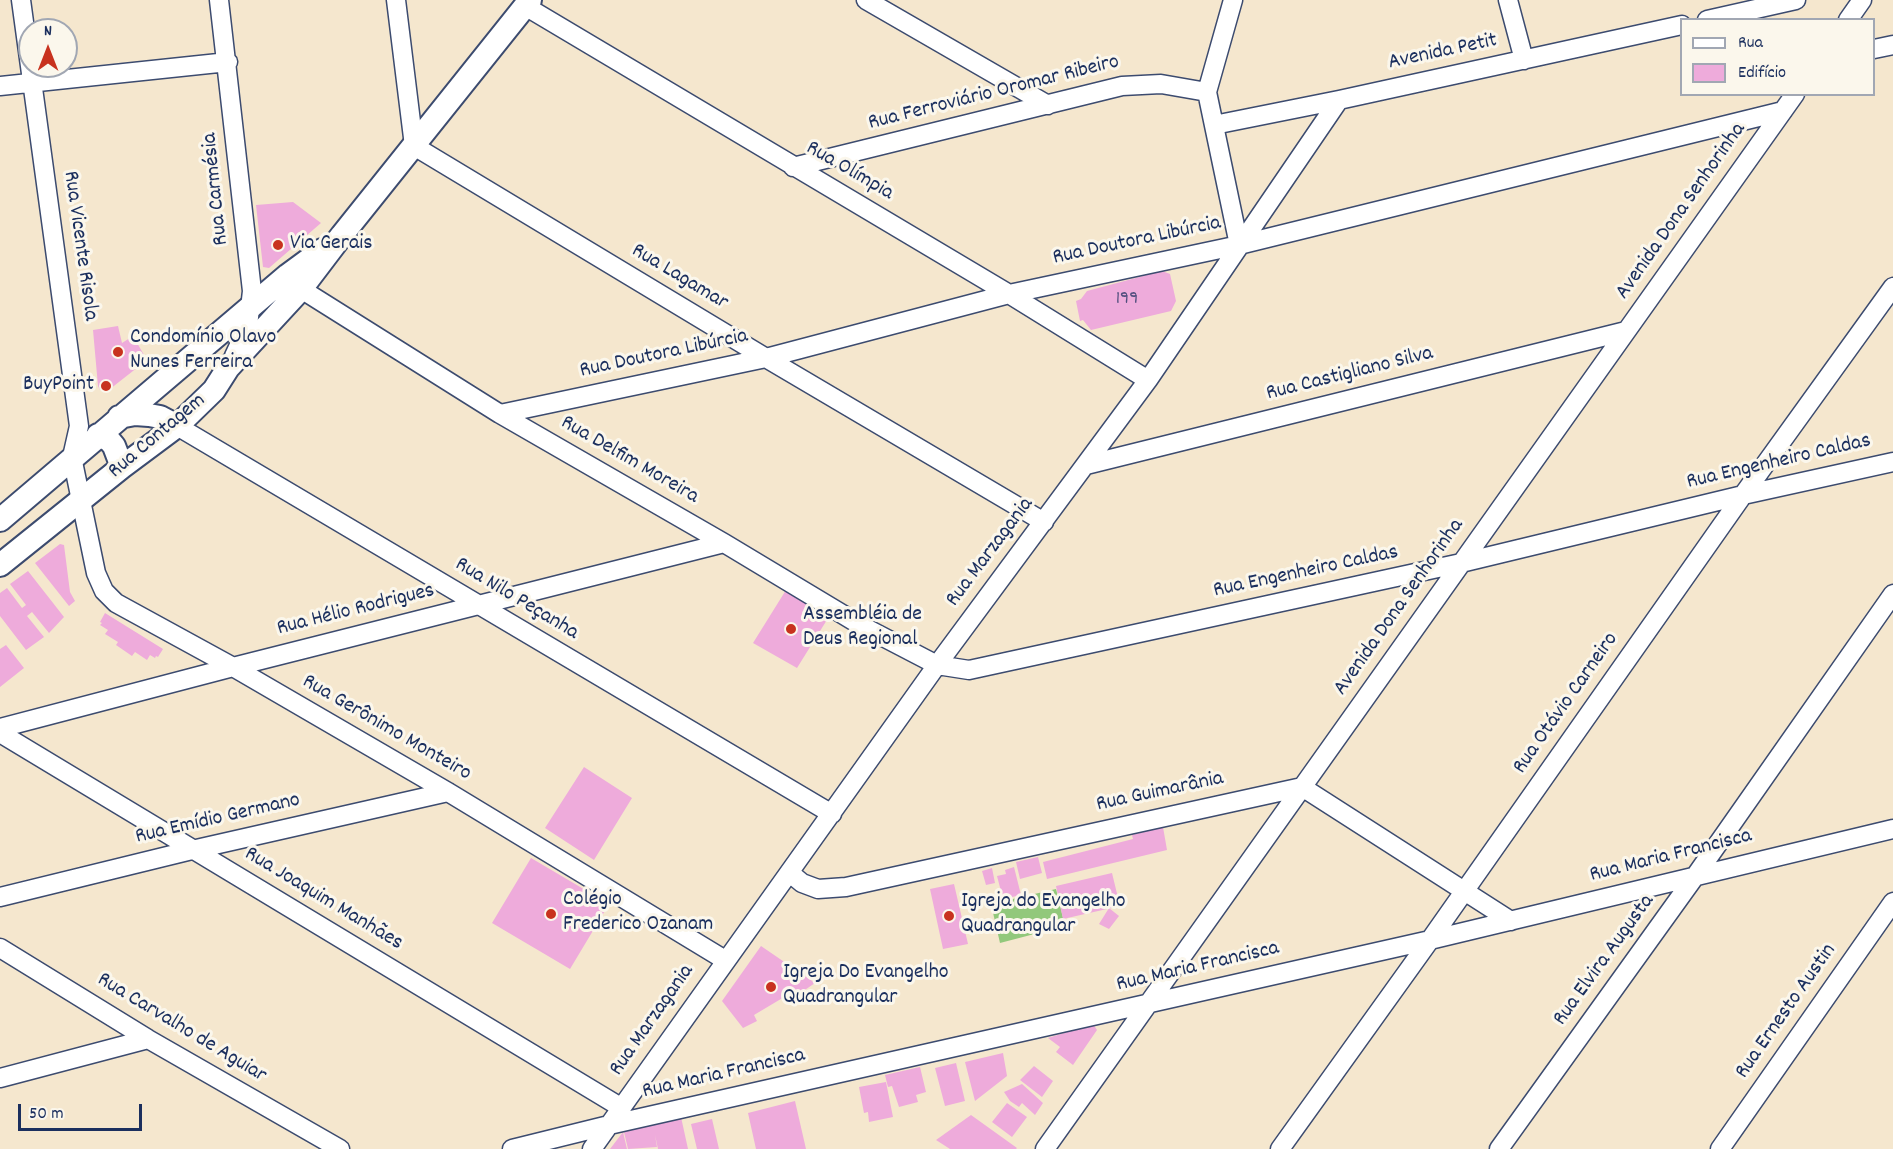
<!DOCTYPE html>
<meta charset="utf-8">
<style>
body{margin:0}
#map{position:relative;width:1893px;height:1149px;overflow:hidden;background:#f5e7ce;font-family:Dekko,sans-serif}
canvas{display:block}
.legend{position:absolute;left:1680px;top:18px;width:195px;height:78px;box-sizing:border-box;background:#fbf7ec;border:2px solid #a1a7b3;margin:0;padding:8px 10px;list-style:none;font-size:18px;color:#1b2f5e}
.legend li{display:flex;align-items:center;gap:12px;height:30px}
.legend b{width:30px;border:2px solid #a1a7b3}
.north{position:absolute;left:18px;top:18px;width:60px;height:60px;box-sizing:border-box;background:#fbf7ec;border:2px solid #a1a7b3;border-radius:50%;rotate:0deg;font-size:16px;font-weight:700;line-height:24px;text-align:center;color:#1b2f5e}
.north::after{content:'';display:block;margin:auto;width:21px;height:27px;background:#c8321e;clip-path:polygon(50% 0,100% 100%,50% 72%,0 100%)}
.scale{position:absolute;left:18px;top:1104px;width:124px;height:27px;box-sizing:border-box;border:3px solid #1b2f5e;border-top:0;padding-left:8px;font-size:18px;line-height:21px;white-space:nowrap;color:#1b2f5e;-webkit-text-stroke:4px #fbf7ec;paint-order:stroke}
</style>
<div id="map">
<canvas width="1893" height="1149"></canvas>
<ul class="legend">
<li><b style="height:8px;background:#fff"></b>Rua</li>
<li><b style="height:16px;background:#eeabdb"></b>Edifício</li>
</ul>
<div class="north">N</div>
<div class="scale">50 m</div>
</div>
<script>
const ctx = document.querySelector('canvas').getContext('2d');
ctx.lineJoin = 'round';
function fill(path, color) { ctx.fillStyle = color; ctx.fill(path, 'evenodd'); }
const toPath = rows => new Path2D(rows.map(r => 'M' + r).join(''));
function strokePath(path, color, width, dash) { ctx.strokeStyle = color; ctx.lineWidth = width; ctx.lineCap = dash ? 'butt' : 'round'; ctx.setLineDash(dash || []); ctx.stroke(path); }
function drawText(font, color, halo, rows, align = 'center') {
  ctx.font = font + ' Dekko,sans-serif'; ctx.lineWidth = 6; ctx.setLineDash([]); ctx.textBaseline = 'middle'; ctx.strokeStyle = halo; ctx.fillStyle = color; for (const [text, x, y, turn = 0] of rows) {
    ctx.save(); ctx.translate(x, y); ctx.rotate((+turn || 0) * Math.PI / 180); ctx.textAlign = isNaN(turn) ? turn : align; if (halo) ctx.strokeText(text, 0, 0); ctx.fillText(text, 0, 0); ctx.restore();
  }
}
const green = toPath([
 [1056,889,1065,926,1000,943,991,904]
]);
const building = toPath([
 [293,202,321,223,269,268,263,267,256,205],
 [1162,271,1170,274,1176,301,1171,311,1091,330,1083,320,1080,321,1076,301,1081,299,1087,291],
 [118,326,122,343,133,336,147,360,110,389,100,390,98,386,93,330],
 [60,544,64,545,70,592,75,601,69,606,35,563],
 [28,571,64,617,49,633,32,612,27,616,44,637,26,650,0,616,0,593,7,588,22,608,26,605,10,584],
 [786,590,830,615,797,668,753,643],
 [105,613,163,649,158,657,156,656,155,658,150,655,147,660,135,652,132,656,116,645,118,642,105,634,108,630,100,625,102,623,100,622],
 [6,645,24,668,0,687,0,649],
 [584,767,632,798,594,860,545,828],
 [1163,827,1167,850,1047,879,1043,862,1133,839,1132,835],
 [1038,857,1042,873,1020,879,1016,862],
 [531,858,609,904,570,969,492,923],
 [1014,867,1021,895,1003,899,997,876,1006,874,1005,870],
 [992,868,995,883,986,885,982,871],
 [1112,873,1120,906,1063,919,1056,886],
 [954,884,968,944,943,949,930,889],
 [1109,908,1119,916,1109,929,1099,924],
 [761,946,815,983,799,994,796,990,754,1015,757,1021,743,1028,722,1001],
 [1093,1024,1097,1030,1073,1065,1056,1052,1060,1047,1048,1038],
 [1003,1053,1007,1076,975,1101,965,1062],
 [956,1063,965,1101,945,1106,935,1068],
 [1034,1066,1053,1081,1042,1097,1020,1080],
 [920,1067,926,1092,916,1095,918,1102,899,1107,892,1086,888,1087,885,1075],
 [886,1082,893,1117,869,1122,868,1112,864,1113,859,1087],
 [1022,1084,1043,1103,1035,1115,1022,1103,1019,1107,1010,1101,1004,1092],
 [795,1101,806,1149,756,1149,748,1113],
 [1007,1103,1027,1117,1012,1137,992,1122],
 [971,1115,1017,1148,1016,1149,950,1149,936,1140],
 [681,1117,688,1149,658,1149,655,1135,657,1147,628,1149,624,1132],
 [712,1119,719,1149,697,1149,691,1124],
 [623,1132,627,1149,610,1149]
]);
const minor = toPath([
 [21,0,79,426,72,457,96,573,104,591,116,603,233,667,448,792,725,960],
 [219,0,252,291,248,326,234,356],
 [396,0,414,146,766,358,1044,522],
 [866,0,1048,105],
 [1233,0,1207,92,1239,245],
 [1508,0,1524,60],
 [525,6,1009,294,1148,380],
 [1707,20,1796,0],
 [1848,20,1862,0],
 [1874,49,1893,45],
 [0,86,228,62],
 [1214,125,1339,100,1682,25],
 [793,167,1122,86,1161,84,1207,92],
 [301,289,500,414,724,543,862,626,937,665,969,670,1461,563,1743,495,1893,462],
 [500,414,766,358,1009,294,1239,245,1783,111],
 [177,426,832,814],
 [1086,465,1626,331],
 [0,728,233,667,724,543],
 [0,733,622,1108],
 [790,873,802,883,818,889,846,887,1302,787,1511,921],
 [0,897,192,850,448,792],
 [0,948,148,1039,340,1149],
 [0,1078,148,1039],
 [512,1149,609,1125,1430,940,1893,829],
 [592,1149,937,665,1148,380,1339,100],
 [1045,1149,1795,94],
 [1280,1149,1430,940,1743,495,1893,287],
 [1499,1149,1696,875,1893,594],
 [1720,1149,1893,902]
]);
const tertiary = toPath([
 [119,417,135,414,149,415,160,417,177,426],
 [98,435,109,440,114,446,122,467],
 [0,520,288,275,322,250],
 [0,565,122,467,177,426,214,390,228,368,301,289,342,235,530,0]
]);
const markers = [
 [278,245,6,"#c8321e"],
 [118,352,6,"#c8321e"],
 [106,386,6,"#c8321e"],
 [791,629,6,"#c8321e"],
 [551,914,6,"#c8321e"],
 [949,916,6,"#c8321e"],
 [771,987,6,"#c8321e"]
];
const numberNames = [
 ["199",1127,300]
];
const streetNames = [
 ["Avenida Petit",1443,53,-12],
 ["Rua Ferroviário Oromar Ribeiro",994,94,-14],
 ["Rua Olímpia",849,172,30],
 ["Rua Carmésia",217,189,-96],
 ["Avenida Dona Senhorinha",1682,212,-55],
 ["Rua Doutora Libúrcia",1137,242,-12],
 ["Rua Vicente Risola",79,246,82],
 ["Rua Lagamar",679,278,31],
 ["Rua Doutora Libúrcia",664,355,-12],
 ["Rua Castigliano Silva",1350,375,-14],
 ["Rua Contagem",158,437,-40],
 ["Rua Delfim Moreira",629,461,30],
 ["Rua Engenheiro Caldas",1779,463,-13],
 ["Rua Marzagania",991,553,-53],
 ["Rua Engenheiro Caldas",1306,573,-12],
 ["Rua Nilo Peçanha",516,600,31],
 ["Avenida Dona Senhorinha",1400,608,-55],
 ["Rua Hélio Rodrigues",356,611,-14],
 ["Rua Otávio Carneiro",1567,704,-55],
 ["Rua Gerônimo Monteiro",386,729,30],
 ["Rua Guimarânia",1160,793,-12],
 ["Rua Emídio Germano",218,820,-13],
 ["Rua Maria Francisca",1671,857,-14],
 ["Rua Joaquim Manhães",323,900,31],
 ["Rua Elvira Augusta",1605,961,-54],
 ["Rua Maria Francisca",1198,968,-13],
 ["Rua Ernesto Austin",1787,1012,-55],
 ["Rua Marzagania",653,1021,-55],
 ["Rua Carvalho de Aguiar",181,1029,31],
 ["Rua Maria Francisca",724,1075,-13]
];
const poiNames = [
 ["Via Gerais",290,245],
 ["Condomínio Olavo",130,339],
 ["Nunes Ferreira",130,364],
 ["BuyPoint",94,386,"right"],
 ["Assembléia de",803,616],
 ["Deus Regional",803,641],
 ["Colégio",563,901],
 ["Frederico Ozanam",563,926],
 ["Igreja do Evangelho",961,903],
 ["Quadrangular",961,928],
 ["Igreja Do Evangelho",783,974],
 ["Quadrangular",783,999]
];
fill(green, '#92c87b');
fill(building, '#eeabdb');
strokePath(minor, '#3c4b6f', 21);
strokePath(tertiary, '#3c4b6f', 26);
strokePath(minor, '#fff', 18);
strokePath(tertiary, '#fff', 22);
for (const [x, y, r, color] of markers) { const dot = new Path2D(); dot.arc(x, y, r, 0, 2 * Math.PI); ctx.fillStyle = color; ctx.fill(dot); strokePath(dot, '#fbf7ec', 2); }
drawText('20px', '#504e7d', null, numberNames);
drawText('22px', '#1b2f5e', '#fbf7ec', streetNames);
drawText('22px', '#1b2f5e', '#fbf7ec', poiNames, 'left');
</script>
